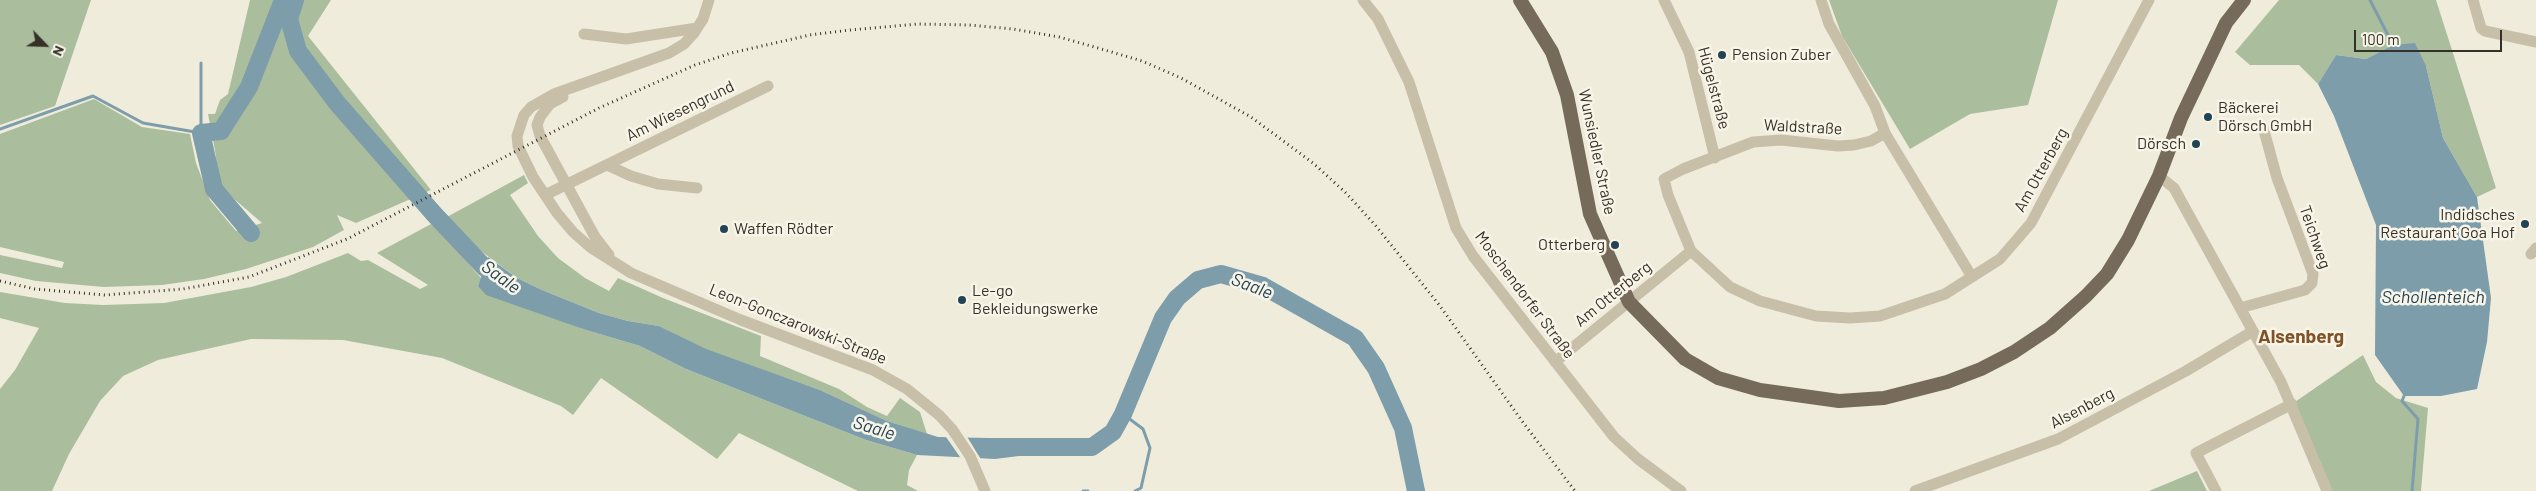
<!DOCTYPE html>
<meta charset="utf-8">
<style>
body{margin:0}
#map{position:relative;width:2536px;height:491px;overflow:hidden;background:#f0ecdc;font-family:Barlow,sans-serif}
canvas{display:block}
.north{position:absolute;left:20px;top:20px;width:50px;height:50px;-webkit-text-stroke:4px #f8f5e8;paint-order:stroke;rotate:114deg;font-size:14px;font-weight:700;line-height:20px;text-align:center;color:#353028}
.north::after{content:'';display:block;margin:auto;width:18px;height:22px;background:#353028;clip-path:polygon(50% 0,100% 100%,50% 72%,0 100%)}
.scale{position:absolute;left:2354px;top:30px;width:148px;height:22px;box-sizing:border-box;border:2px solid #353028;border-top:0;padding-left:6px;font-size:15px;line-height:18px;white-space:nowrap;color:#353028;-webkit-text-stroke:4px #f8f5e8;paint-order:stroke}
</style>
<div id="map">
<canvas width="2536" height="491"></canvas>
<div class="north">N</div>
<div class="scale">100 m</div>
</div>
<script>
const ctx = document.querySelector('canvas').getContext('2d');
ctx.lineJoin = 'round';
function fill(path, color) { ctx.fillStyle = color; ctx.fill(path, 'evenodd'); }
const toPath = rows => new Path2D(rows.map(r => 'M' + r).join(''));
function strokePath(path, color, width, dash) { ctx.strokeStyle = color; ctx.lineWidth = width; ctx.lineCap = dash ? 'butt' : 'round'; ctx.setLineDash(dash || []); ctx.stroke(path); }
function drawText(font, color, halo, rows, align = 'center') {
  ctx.font = font + ' Barlow,sans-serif'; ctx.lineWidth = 5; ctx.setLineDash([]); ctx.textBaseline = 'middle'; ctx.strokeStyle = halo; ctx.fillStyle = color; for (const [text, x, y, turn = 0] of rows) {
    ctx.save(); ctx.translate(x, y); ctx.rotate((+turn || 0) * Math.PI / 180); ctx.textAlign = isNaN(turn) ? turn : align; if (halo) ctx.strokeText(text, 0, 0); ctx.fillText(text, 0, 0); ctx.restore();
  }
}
const green = toPath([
 [0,0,91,0,55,106,0,125],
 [250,0,331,0,308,36,431,190,356,223,337,215,344,230,313,247,246,269,204,279,162,285,104,287,36,281,0,273,0,255,62,268,64,262,0,247,0,134,94,99,142,127,190,134,196,163,210,200,236,231,262,223,218,185,216,156,208,114,215,114,220,100,228,94],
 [1829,0,2058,0,2028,105,1970,114,1910,149,1842,36],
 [2279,0,2436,0,2496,188,2477,197,2443,138,2426,66,2393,45,2366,59,2336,55,2318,84,2299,65,2250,65,2235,52],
 [524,175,528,183,510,195,538,236,558,258,585,278,609,291,618,278,663,298,761,336,760,356,839,389,867,407,887,416,900,398,920,412,927,434,887,421,820,390,706,350,659,326,628,321,599,313,542,290,517,278,469,242,445,218],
 [433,223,481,278,478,286,586,330,640,346,686,369,866,440,917,455,909,470,907,485,918,491,858,491,739,433,717,459,601,378,573,415,561,406,442,358,343,340,251,339,158,360,123,376,100,401,69,454,52,491,0,491,0,389,15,370,39,328,0,318,0,292,65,303,103,305,164,303,251,287,286,277,348,253,361,261,368,260,420,289,428,285,377,253],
 [2363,355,2376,382,2396,398,2428,408,2421,491,2327,491,2292,404],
 [2197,471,2207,491,2149,491]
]);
const water = toPath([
 [2415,43,2426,66,2443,138,2477,197,2491,298,2487,342,2477,389,2441,396,2404,396,2375,355,2376,225,2334,116,2318,84,2336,55,2366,59,2393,45],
 [488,257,517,278,542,290,599,313,628,321,659,326,706,349,820,390,887,421,938,437,989,438,1027,455,995,459,917,455,866,440,686,369,640,346,586,330,486,295,478,286],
 [1403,428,1417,465,1425,491,1409,491]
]);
const pier = toPath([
 [944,434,966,435,982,461,962,460]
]);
const stream = toPath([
 [2370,0,2393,45],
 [0,129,93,96,143,123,201,133,201,63],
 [2404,396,2402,401,2418,419,2412,491],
 [1123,414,1143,429,1150,448,1141,488,1135,491],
 [1083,491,1088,491]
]);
const river = toPath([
 [295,0,289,19,298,51,337,103,434,214,485,268,503,282],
 [251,233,214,189,201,133,221,131,249,87,283,0],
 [984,447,1092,447,1113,432,1123,414,1163,318,1177,298,1198,280,1221,274,1263,286,1355,338,1376,368,1403,428,1416,491]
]);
const minor = toPath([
 [709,0,703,19,694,33,684,44,669,53,554,94,531,107,524,115,517,136,518,146,533,177,557,213,573,232,590,247,631,273,741,320,873,370,907,389,939,415,952,429,970,456,985,491],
 [1363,0,1378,19,1409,82,1456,228,1473,256,1614,437,1638,459,1681,491],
 [1664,0,1689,52,1715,158],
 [1821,0,1829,24,1875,106,1885,133,1972,277],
 [2473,0,2481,28,2485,31,2536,42],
 [584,34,626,39,697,28],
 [563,97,550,104,540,117,537,125,540,136,595,237,609,255],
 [1885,133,1871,141,1854,145,1838,146,1781,140,1753,142,1683,169,1664,179,1668,195,1691,251,1730,287,1760,301,1816,316,1850,318,1880,316,1945,294,2000,259,2031,223,2149,0],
 [607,165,631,176,658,184,697,188],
 [2159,176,2174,188,2281,382,2327,491],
 [545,195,768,86],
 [2531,254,2536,248],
 [2240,308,2305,290,2312,283,2313,274,2277,178,2263,127],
 [1555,362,1691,251],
 [1915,491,2058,439,2186,371,2253,331],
 [2216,491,2196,453,2292,404]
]);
const major = toPath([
 [1520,0,1552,52,1567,95,1590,214,1629,302,1685,359,1718,378,1760,390,1839,401,1884,398,1947,382,1981,369,2014,352,2050,328,2086,296,2107,274,2128,240,2159,176,2181,118,2226,23,2244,0]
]);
const rail = toPath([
 [0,281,35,289,105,295,183,289,249,277,347,239,599,108,695,65,731,53,810,35,850,30,918,24,969,25,1013,29,1059,37,1098,48,1142,61,1181,78,1251,117,1313,163,1346,193,1376,226,1440,306,1522,421,1575,491]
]);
const markers = [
 [1722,55,5,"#214354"],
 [2208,117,5,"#214354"],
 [2196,144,5,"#214354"],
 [2525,224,5,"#214354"],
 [724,229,5,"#214354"],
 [1615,245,5,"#214354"],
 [962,300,5,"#214354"]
];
const poiNames = [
 ["Pension Zuber",1732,55],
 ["Bäckerei",2218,108],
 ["Dörsch GmbH",2218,126],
 ["Dörsch",2186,144,"right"],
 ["Indidsches",2515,215,"right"],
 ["Restaurant Goa Hof",2515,233,"right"],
 ["Waffen Rödter",734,229],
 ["Otterberg",1605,245,"right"],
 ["Le-go",972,291],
 ["Bekleidungswerke",972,309]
];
const streetNames = [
 ["Hügelstraße",1714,88,75],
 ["Am Wiesengrund",680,111,-26],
 ["Waldstraße",1803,127,3],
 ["Wunsiedler Straße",1597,152,78],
 ["Am Otterberg",2041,170,-61],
 ["Teichweg",2315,237,71],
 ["Am Otterberg",1613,294,-39],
 ["Moschendorfer Straße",1525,295,53],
 ["Leon-Gonczarowski-Straße",798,324,22],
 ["Alsenberg",2082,408,-28]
];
const waterNames = [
 ["Saale",501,277,36],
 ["Saale",1252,286,21],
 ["Schollenteich",2433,297],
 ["Saale",874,428,17]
];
const quarterNames = [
 ["Alsenberg",2301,337]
];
fill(green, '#aabe9d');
fill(water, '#7d9dab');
fill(pier, '#f0ecdc');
strokePath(stream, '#7d9dab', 3);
strokePath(river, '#7d9dab', 18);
strokePath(minor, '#c8bfa9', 11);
strokePath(major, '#766b5a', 14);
strokePath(rail, '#353028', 3, [1, 4]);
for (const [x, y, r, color] of markers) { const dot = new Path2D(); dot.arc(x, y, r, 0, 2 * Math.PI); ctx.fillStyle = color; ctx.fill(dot); strokePath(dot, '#f8f5e8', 2); }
drawText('16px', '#353028', '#f8f5e8', poiNames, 'left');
drawText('16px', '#353028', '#f8f5e8', streetNames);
drawText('italic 18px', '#214354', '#f8f5e8', waterNames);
drawText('bold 19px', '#7f5327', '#f8f5e8', quarterNames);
</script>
